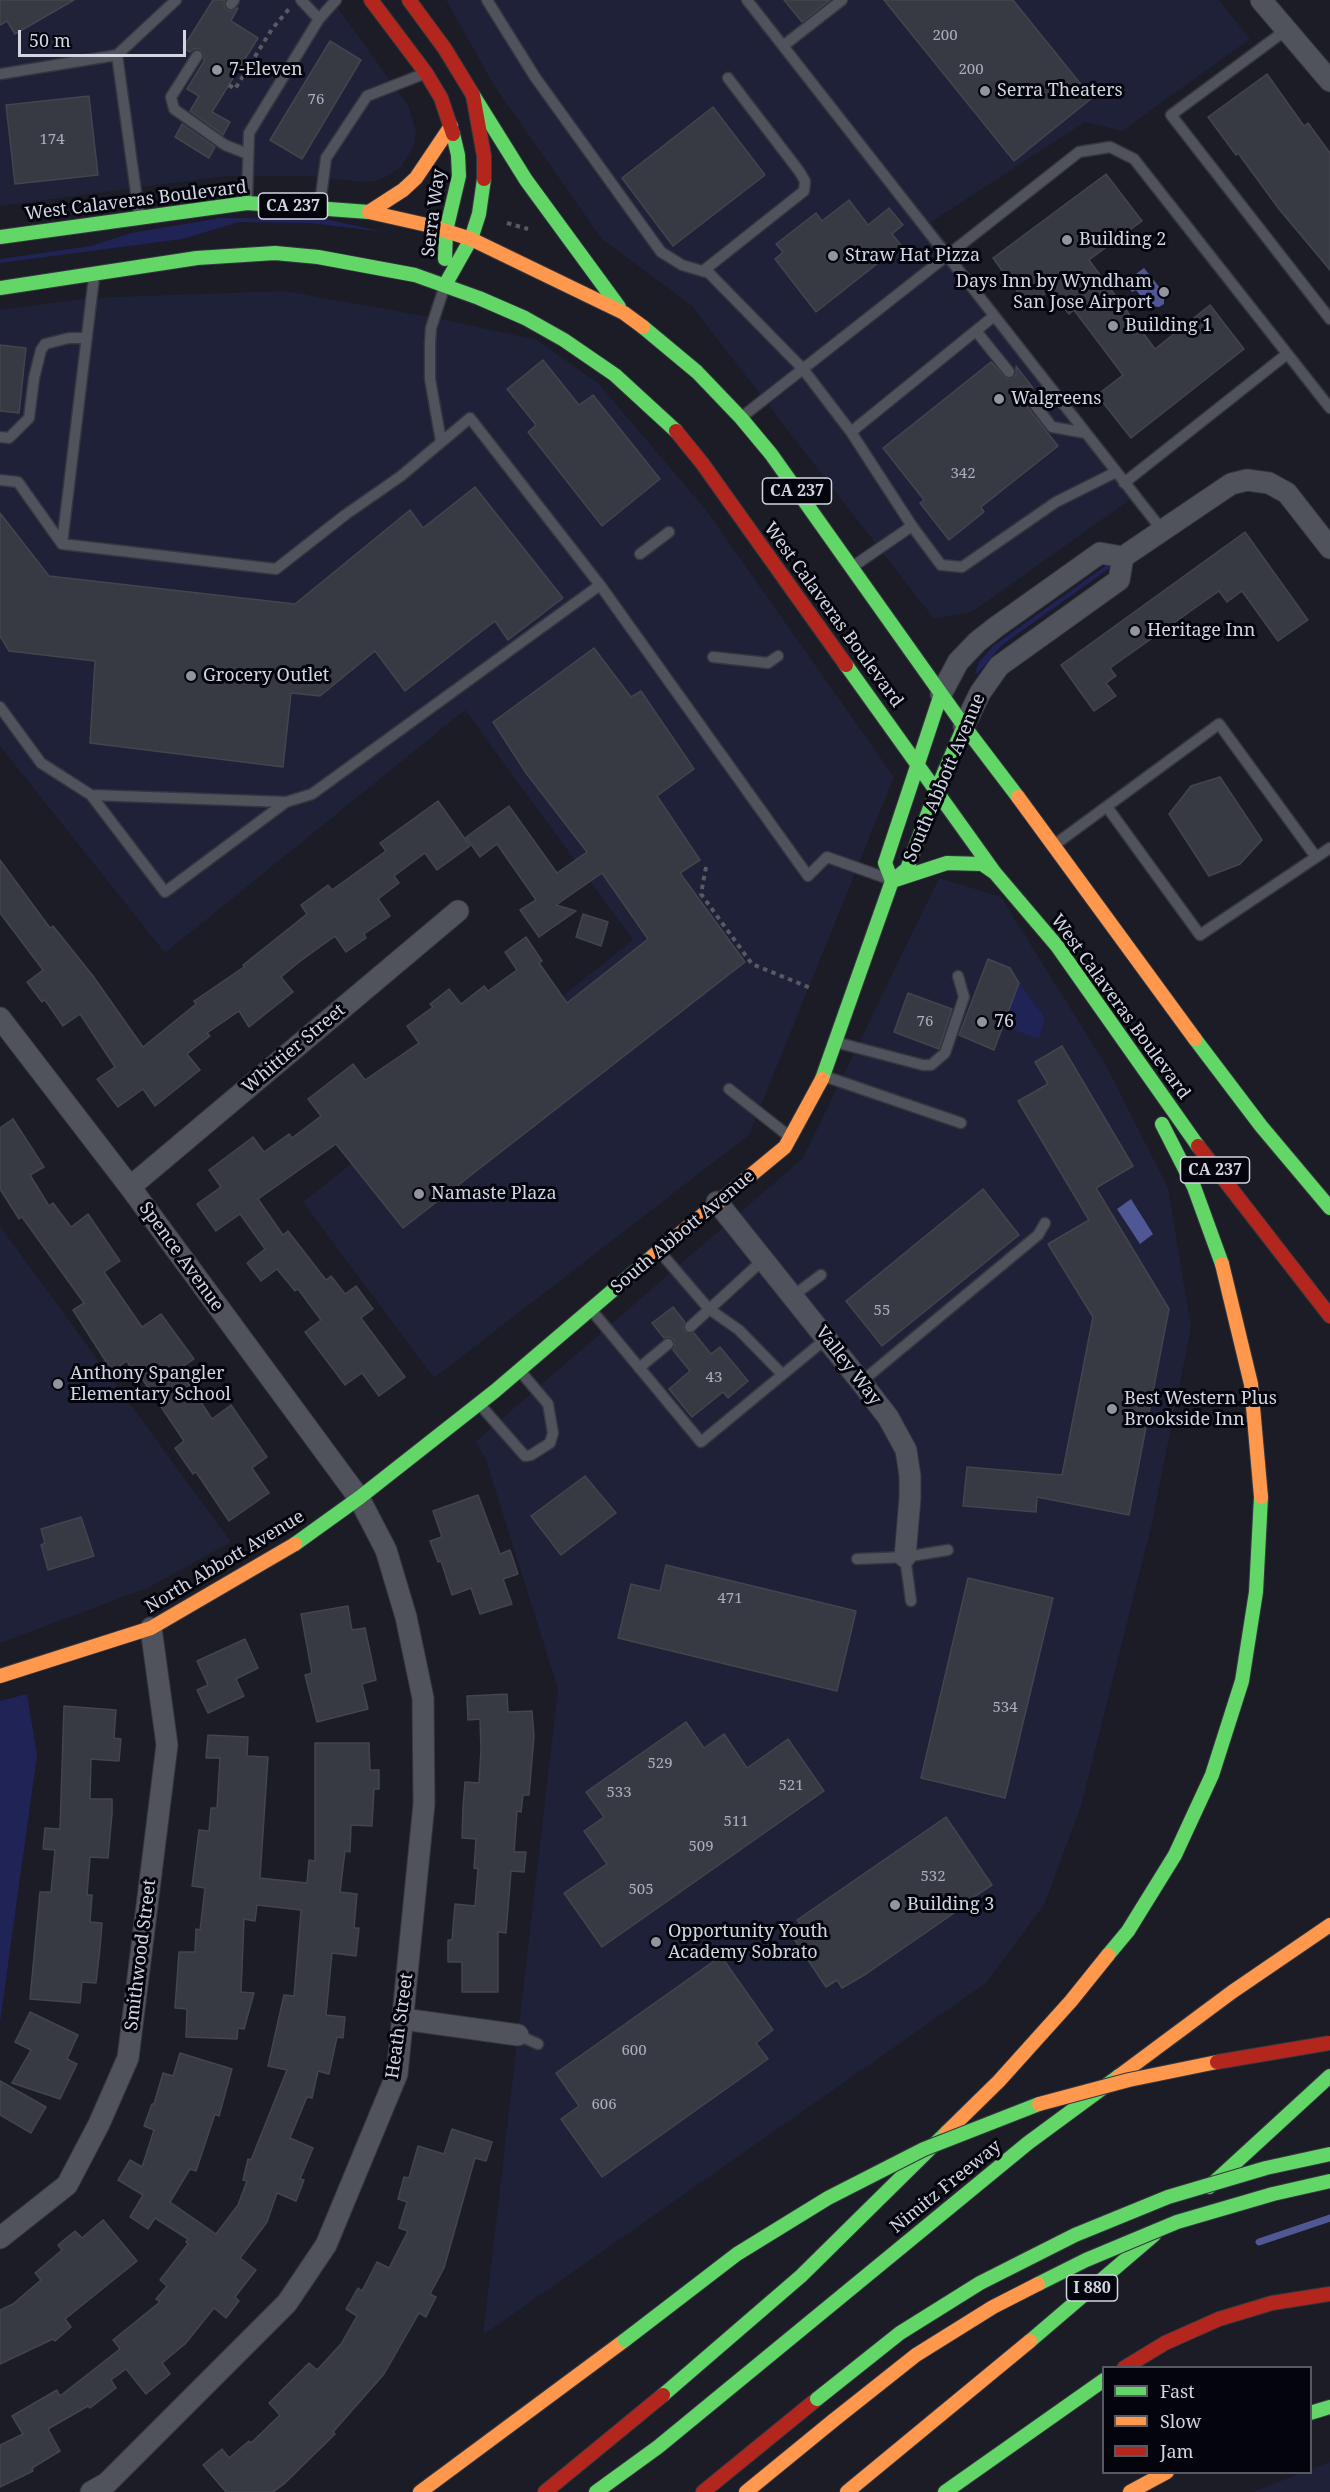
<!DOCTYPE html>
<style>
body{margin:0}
#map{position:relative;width:1330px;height:2492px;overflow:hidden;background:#1b1c26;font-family:"Noto Serif",serif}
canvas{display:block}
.legend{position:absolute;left:1102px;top:2366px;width:210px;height:108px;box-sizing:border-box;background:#04050c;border:2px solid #565862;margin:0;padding:8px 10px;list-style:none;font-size:18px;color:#d2d5e2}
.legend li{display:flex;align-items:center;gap:12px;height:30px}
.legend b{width:30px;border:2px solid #565862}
.scale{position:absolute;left:18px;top:30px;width:168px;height:27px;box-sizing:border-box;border:3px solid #d2d5e2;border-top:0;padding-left:8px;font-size:18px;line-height:21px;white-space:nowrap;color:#d2d5e2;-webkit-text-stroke:4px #04050c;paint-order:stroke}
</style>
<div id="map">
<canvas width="1330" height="2492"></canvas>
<ul class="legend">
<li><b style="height:8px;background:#63d668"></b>Fast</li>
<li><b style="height:8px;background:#ff974d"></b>Slow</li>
<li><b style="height:8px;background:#b3261e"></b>Jam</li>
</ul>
<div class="scale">50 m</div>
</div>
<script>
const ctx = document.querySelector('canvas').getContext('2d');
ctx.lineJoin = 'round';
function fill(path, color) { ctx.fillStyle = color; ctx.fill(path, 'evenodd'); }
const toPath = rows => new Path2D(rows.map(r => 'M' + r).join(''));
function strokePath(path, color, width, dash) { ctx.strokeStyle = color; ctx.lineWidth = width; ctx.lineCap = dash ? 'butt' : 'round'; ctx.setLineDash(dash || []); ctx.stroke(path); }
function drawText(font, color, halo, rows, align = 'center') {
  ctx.font = font + ' "Noto Serif",serif'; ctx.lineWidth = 6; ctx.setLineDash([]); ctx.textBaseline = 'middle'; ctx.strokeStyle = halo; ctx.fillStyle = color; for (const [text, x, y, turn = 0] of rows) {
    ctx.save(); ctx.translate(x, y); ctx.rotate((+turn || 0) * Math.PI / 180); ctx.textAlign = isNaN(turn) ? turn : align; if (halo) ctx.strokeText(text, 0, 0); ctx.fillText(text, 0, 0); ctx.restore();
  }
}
const built = toPath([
 [0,0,332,0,408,105,416,130,414,146,401,167,386,177,375,181,361,182,307,176,225,176,0,206],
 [446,0,1219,0,1250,39,1122,131,1085,122,931,222,1138,494,972,612,934,619,691,305,602,239,495,87],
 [285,291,446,320,537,340,598,383,706,510,894,777,749,1135,434,1378,303,1202,633,940,465,710,165,953,0,746,0,310,87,298],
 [939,878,1001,897,1107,1067,1168,1188,1191,1328,1151,1528,1081,1806,1045,1903,986,1983,483,2335,558,1689,485,1457,475,1442,803,1158],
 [0,1226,231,1542,150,1587,0,1643],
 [1330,2462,1330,2492,1252,2492,1302,2473,1310,2472,1311,2469]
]);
const green = toPath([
 [221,218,324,219,385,232,310,223,239,222,182,239,0,263,0,259,91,246,131,233],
 [1111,562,1111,567,1002,645,978,673,975,673,979,662,993,646],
 [1019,983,1045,1018,1039,1039,1003,1026],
 [27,1694,37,1755,0,2022,0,1701]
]);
const water = toPath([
 [1144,268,1164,293,1164,304,1159,307,1148,306,1136,290,1132,292,1125,282],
 [1131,1199,1153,1234,1140,1244,1117,1209]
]);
const stream = toPath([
 [1259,2242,1330,2218]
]);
const building = toPath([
 [0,0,74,0,15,34,7,21,0,25,0,0],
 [213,0,225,0,224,7,230,11,238,8,231,21,258,38,212,112,230,122,223,135,190,111,199,96,187,89,204,61,204,56,200,49,194,49,190,52,183,48,213,0],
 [784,0,830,0,802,22,784,0],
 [884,0,1013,0,1092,98,1014,161,884,0],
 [330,41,361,60,302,159,270,140,330,41],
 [1267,74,1304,126,1308,123,1330,153,1330,270,1279,209,1238,153,1236,155,1208,117,1267,74],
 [89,96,98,175,15,184,6,105,89,96],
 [713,107,765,175,673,246,622,178,713,107],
 [182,124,215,147,209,158,175,137,182,124],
 [1106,174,1142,221,1089,260,1155,349,1210,305,1244,349,1131,438,1097,395,1123,375,1074,310,1069,314,1050,290,1028,306,993,258,1106,174],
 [849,200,868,225,889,208,903,225,892,234,901,245,816,312,775,259,783,252,776,244,816,213,822,221,849,200],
 [0,345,26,348,19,413,0,411,0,345],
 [543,360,579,405,593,395,660,479,602,526,528,432,536,425,507,389,543,360],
 [991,362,1007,379,1016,375,1016,366,1033,388,1026,386,1021,387,1019,393,1020,398,1058,446,981,507,984,512,949,540,920,503,924,500,883,448,991,362],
 [475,487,563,598,508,640,495,621,405,691,375,651,320,696,291,693,283,767,90,743,95,661,9,651,0,636,0,513,49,576,295,604,410,510,423,528,475,487],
 [1245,532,1308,620,1278,641,1242,591,1227,602,1219,591,1110,668,1116,676,1106,683,1116,696,1094,711,1061,665,1245,532],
 [594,648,631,697,641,691,694,769,657,796,700,860,680,873,745,962,403,1228,336,1144,258,1199,283,1235,288,1231,326,1280,331,1276,345,1294,356,1286,373,1309,361,1318,405,1377,379,1396,362,1373,345,1385,305,1332,321,1320,298,1289,295,1291,277,1269,261,1281,247,1263,265,1249,240,1214,216,1231,197,1204,221,1187,209,1170,253,1137,264,1152,289,1134,292,1138,321,1116,308,1099,353,1064,365,1080,419,1043,407,1026,433,1007,430,1004,449,989,461,1004,484,986,488,991,517,970,505,952,526,937,542,961,539,963,567,1003,648,939,602,873,556,905,576,911,539,937,520,910,536,900,497,844,480,857,466,837,509,806,557,873,587,852,526,773,493,722,594,648],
 [1220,777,1262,840,1240,864,1209,876,1169,814,1191,786,1220,777],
 [438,801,470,846,437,870,425,853,394,876,399,883,378,899,390,916,364,934,366,938,346,952,335,936,299,962,281,977,293,992,249,1027,239,1011,207,1033,210,1036,187,1054,200,1070,155,1106,143,1089,118,1107,97,1079,115,1067,80,1014,63,1026,45,1000,42,1002,27,982,43,970,0,913,0,860,50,928,53,926,93,976,143,1047,196,1004,194,1001,244,967,243,965,307,914,301,905,328,885,332,890,386,851,380,843,438,801],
 [583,914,608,922,601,946,576,937,583,914],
 [988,959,1010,968,1019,983,994,1050,959,1035,988,959],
 [908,993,952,1009,939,1049,894,1032,908,993],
 [1062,1046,1133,1166,1096,1188,1169,1309,1129,1515,1037,1497,1036,1512,963,1506,967,1467,1062,1475,1093,1317,1048,1244,1089,1220,1018,1101,1048,1084,1035,1062,1062,1046],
 [13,1119,44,1167,30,1175,49,1206,53,1203,71,1227,88,1214,120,1261,104,1272,142,1327,161,1314,194,1359,179,1369,212,1419,231,1405,267,1457,252,1468,269,1493,229,1521,196,1472,193,1474,175,1448,184,1441,133,1365,130,1367,127,1361,112,1371,73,1310,84,1303,22,1217,19,1219,0,1189,0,1128,13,1119],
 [983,1189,1019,1235,882,1346,846,1301,983,1189],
 [673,1307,685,1322,683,1328,685,1332,694,1333,711,1354,720,1347,748,1381,728,1398,723,1392,692,1417,669,1389,690,1371,673,1350,675,1346,674,1340,670,1337,664,1338,652,1323,673,1307],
 [585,1476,616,1513,561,1555,531,1516,585,1476],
 [478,1495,500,1554,510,1550,518,1574,503,1579,512,1604,480,1614,471,1588,452,1595,441,1561,438,1562,430,1541,442,1537,433,1511,478,1495],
 [81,1517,94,1556,48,1570,41,1545,45,1543,41,1529,81,1517],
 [666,1565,856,1611,837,1691,618,1638,631,1584,660,1591,666,1565],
 [968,1578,1053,1598,1005,1798,921,1778,968,1578],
 [348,1606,352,1630,365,1628,376,1680,362,1684,368,1709,317,1722,305,1675,312,1673,301,1614,348,1606],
 [245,1639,258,1668,236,1679,244,1696,208,1713,197,1690,208,1685,197,1661,245,1639],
 [507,1694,508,1712,532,1711,534,1736,529,1795,523,1795,521,1812,517,1811,514,1852,526,1852,524,1872,511,1871,506,1933,498,1932,498,1992,462,1992,462,1962,448,1962,448,1940,452,1940,455,1904,475,1906,478,1869,474,1868,476,1839,462,1838,463,1807,465,1782,479,1783,481,1750,480,1719,468,1720,467,1696,507,1694],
 [64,1706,116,1710,114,1738,121,1739,119,1761,91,1759,90,1799,112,1799,112,1814,108,1858,90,1857,87,1895,92,1895,90,1922,102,1923,100,1948,96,1983,82,1982,80,2003,30,1999,40,1892,51,1892,55,1850,43,1849,45,1828,60,1829,64,1706],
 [686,1722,704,1748,724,1734,747,1768,788,1739,824,1791,602,1947,564,1893,607,1864,584,1831,604,1817,586,1792,686,1722],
 [208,1735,248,1737,247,1756,268,1757,260,1878,307,1883,309,1860,315,1861,315,1743,369,1743,370,1770,379,1770,379,1789,374,1789,372,1826,351,1825,350,1852,345,1851,340,1892,357,1894,354,1928,359,1928,356,1956,332,1953,326,2015,345,2017,343,2038,337,2037,329,2074,318,2071,312,2098,307,2097,290,2138,313,2148,300,2179,304,2180,296,2201,277,2193,267,2222,240,2258,256,2270,235,2297,239,2301,226,2318,214,2308,185,2344,162,2363,170,2374,146,2394,126,2369,111,2380,116,2388,90,2408,88,2406,48,2429,60,2451,32,2468,33,2471,0,2487,0,2445,23,2434,12,2416,57,2390,60,2396,120,2349,113,2340,160,2302,156,2299,167,2286,160,2280,188,2244,186,2242,188,2239,155,2218,148,2229,130,2217,143,2195,118,2180,130,2160,142,2167,154,2130,144,2126,152,2104,154,2104,163,2073,173,2076,180,2053,232,2069,219,2116,215,2114,196,2171,190,2169,170,2202,216,2234,238,2205,247,2181,243,2180,248,2159,251,2160,287,2070,268,2066,284,1995,294,1996,301,1910,257,1905,255,1921,244,1919,241,1992,254,1993,244,2029,238,2028,237,2039,186,2037,187,2009,175,2008,179,1952,195,1952,196,1929,200,1930,205,1888,192,1886,199,1830,209,1831,211,1808,217,1808,220,1758,206,1758,208,1735],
 [946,1817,992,1885,969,1900,970,1902,866,1974,842,1988,837,1980,826,1987,792,1936,803,1929,797,1920,946,1817],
 [721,1956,773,2030,756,2043,768,2059,602,2177,561,2119,579,2106,556,2073,721,1956],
 [30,2012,78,2035,67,2059,77,2064,60,2099,12,2083,31,2050,15,2042,30,2012],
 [0,2081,46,2107,31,2133,0,2115,0,2081],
 [452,2129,492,2142,486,2161,475,2158,444,2268,430,2294,436,2297,426,2317,419,2313,384,2374,333,2432,335,2434,284,2484,273,2492,226,2492,203,2465,222,2449,229,2458,249,2441,251,2443,280,2415,269,2403,309,2363,317,2370,341,2344,357,2316,346,2309,358,2288,362,2291,377,2262,389,2268,408,2231,399,2228,407,2202,398,2199,404,2177,409,2178,418,2146,444,2154,452,2129],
 [103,2220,137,2261,65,2319,71,2327,55,2341,53,2339,0,2364,0,2310,13,2304,41,2280,35,2273,62,2250,58,2245,75,2231,82,2238,103,2220]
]);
const path = toPath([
 [229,85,235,89,272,29,289,9],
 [507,223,528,229],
 [706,867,701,894,752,964,813,989]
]);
const lane = toPath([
 [301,0,319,19],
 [487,0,535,77,661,252,682,265,709,273,803,369,851,432,912,526,941,565,962,567,1056,502,1116,472],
 [747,0,1162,530],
 [231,4,234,0],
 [1286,30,1171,115,1330,319],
 [783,46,842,0],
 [197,56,171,97,174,109,225,145,248,154],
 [0,74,117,55],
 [247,200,249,133,319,19,336,0],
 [320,204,326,158,367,96,421,75],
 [139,214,117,55,176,0],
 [703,271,804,191,805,181,799,171,728,78],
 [976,331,1009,372],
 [1026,393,1052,427,1086,433],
 [743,416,1079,152,1110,147,1134,159,1330,408],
 [851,432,994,316],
 [0,437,9,438,29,418,34,378,41,350,45,344,69,338,87,338],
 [441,441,430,379,430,344,431,328,444,288],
 [0,480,18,482,62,544,276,569,345,515,401,476,470,418,600,585,808,876,827,857,886,878],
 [1124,483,1287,354],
 [62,544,94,277],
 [640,554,669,532],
 [855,565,912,526],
 [713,657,768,663,778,656],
 [0,707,41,763,91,795,165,892,286,802,312,794,600,585],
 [91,795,286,802],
 [1107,807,1200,935,1330,848],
 [1057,843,1219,724,1316,857],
 [835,1042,923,1065,931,1065,945,1053,964,997,958,976],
 [824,1076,961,1123],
 [729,1089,790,1137],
 [660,1252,709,1309,739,1330,782,1374],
 [794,1295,821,1275],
 [593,1312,701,1442,827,1338],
 [690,1327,764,1259],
 [639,1368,668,1344],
 [861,1382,1038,1235,1045,1223],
 [481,1406,525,1456,531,1455,550,1443,553,1433,548,1404,520,1371],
 [905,1557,911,1601],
 [857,1559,905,1557,948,1550],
 [518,2035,538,2044]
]);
const street = toPath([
 [1261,0,1330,81],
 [941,694,958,662,977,642,996,627,1100,553,1123,557],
 [964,726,980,693,999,666,1119,580,1123,557,1231,484,1247,480,1269,483,1287,493,1330,548],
 [0,1018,130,1187,359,1498,386,1550,406,1617,423,1698,424,1804,397,2074,326,2245,287,2303,107,2483,91,2492],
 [130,1187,458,911],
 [717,1202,861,1382,888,1417,906,1450,910,1476,910,1498,905,1557],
 [403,2019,518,2035],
 [0,2238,67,2185,99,2124,128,2058,167,1745,151,1628]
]);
const fast = toPath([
 [473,95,526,180,619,307],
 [0,237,247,203,369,212],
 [445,259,446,231,459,176,458,155,453,134],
 [445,285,471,239,479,214,484,179],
 [0,288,197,258,275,253,318,257,415,275,479,298,525,318,564,340,615,375,676,431],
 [643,327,697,372,741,418,771,454,964,726,1018,797],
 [846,665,995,873,1057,946,1198,1146],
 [892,881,885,863,941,694],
 [892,881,947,863,982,864,995,873],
 [1195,1039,1261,1126,1330,1208],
 [822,1079,892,881,907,869,937,789,964,726],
 [1162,1124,1194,1187,1222,1264],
 [295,1544,359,1498,495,1391,653,1256],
 [1108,1955,1128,1931,1175,1855,1212,1775,1242,1681,1256,1592,1261,1497],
 [1209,2187,1330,2076],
 [1030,2341,1154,2235],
 [663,2395,801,2276,947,2132],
 [1310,2413,1330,2407],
 [596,2492,658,2447,1028,2143,1119,2076],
 [945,2492,1104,2380]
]);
const slow = toPath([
 [369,212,403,190,416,178,451,126],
 [369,212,427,225,471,239,624,313,643,327],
 [1018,797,1195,1039],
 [653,1256,785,1147,822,1079],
 [1222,1264,1251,1384,1261,1497],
 [0,1676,151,1628,295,1544],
 [1119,2076,1232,1992,1330,1925],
 [947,2132,999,2081,1071,2001,1108,1955],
 [420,2492,625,2340],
 [746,2492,834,2420],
 [847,2492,1030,2341],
 [1130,2492,1167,2472]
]);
const jam = toPath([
 [371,0,426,73,441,98,453,134],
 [409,0,445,49,473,95,484,156,484,179],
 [676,431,702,463,846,665],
 [1198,1146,1330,1316],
 [1124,2368,1165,2343,1219,2319,1272,2303,1330,2294],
 [545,2492,663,2395],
 [703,2492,817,2399]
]);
const fastBridge = toPath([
 [1038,2284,1086,2260,1177,2222,1273,2194,1330,2181],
 [625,2340,737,2254,828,2198,924,2149,1039,2104],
 [817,2399,900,2333,980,2283,1075,2235,1168,2197,1266,2168,1330,2154]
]);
const slowBridge = toPath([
 [1039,2104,1129,2080,1217,2062],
 [834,2420,916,2355,993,2307,1038,2284]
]);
const jamBridge = toPath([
 [1217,2062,1330,2043]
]);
const markers = [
 [217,70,6,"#9294a0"],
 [985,91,6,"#9294a0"],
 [1067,240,6,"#9294a0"],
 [833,256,6,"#9294a0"],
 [1164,292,6,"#9294a0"],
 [1113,326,6,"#9294a0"],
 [999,399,6,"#9294a0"],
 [1135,631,6,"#9294a0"],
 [191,676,6,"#9294a0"],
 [982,1022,6,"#9294a0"],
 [419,1194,6,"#9294a0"],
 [58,1384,6,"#9294a0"],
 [1112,1409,6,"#9294a0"],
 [895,1905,6,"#9294a0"],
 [656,1942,6,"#9294a0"]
];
const numberNames = [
 ["200",945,36],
 ["200",971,70],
 ["76",316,100],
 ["174",52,140],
 ["342",963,474],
 ["76",925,1022],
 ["55",882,1311],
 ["43",714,1378],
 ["471",730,1599],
 ["534",1005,1708],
 ["529",660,1764],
 ["521",791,1786],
 ["533",619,1793],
 ["511",736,1822],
 ["509",701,1847],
 ["532",933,1877],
 ["505",641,1890],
 ["600",634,2051],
 ["606",604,2105]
];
const shields = [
 [293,206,69],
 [797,491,69],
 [1215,1170,69],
 [1092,2288,51]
];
const shieldNames = [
 ["CA 237",293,206],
 ["CA 237",797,491],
 ["CA 237",1215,1170],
 ["I 880",1092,2288]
];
const poiNames = [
 ["7-Eleven",229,70],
 ["Serra Theaters",997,91],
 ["Building 2",1079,240],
 ["Straw Hat Pizza",845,256],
 ["Days Inn by Wyndham",1152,282,"right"],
 ["San Jose Airport",1152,303,"right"],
 ["Building 1",1125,326],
 ["Walgreens",1011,399],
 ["Heritage Inn",1147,631],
 ["Grocery Outlet",203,676],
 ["76",994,1022],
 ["Namaste Plaza",431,1194],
 ["Anthony Spangler",70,1374],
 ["Elementary School",70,1395],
 ["Best Western Plus",1124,1399],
 ["Brookside Inn",1124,1420],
 ["Building 3",907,1905],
 ["Opportunity Youth",668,1932],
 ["Academy Sobrato",668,1953]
];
const streetNames = [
 ["West Calaveras Boulevard",136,201,-7],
 ["Serra Way",434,213,-83],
 ["West Calaveras Boulevard",833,615,54],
 ["South Abbott Avenue",945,778,-67],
 ["West Calaveras Boulevard",1120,1007,54],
 ["Whittier Street",294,1049,-40],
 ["South Abbott Avenue",683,1232,-40],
 ["Spence Avenue",181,1257,54],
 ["Valley Way",848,1366,52],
 ["North Abbott Avenue",225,1562,-31],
 ["Smithwood Street",141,1955,-83],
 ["Heath Street",400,2026,-82],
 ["Nimitz Freeway",946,2187,-39]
];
fill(built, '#1e2137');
fill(green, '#202356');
fill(water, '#505795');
strokePath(stream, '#505795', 7);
fill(building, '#383a43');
strokePath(building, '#43454d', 1.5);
strokePath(lane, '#35373f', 13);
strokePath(street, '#35373f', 23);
strokePath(fast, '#35373f', 16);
strokePath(slow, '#35373f', 16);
strokePath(jam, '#35373f', 16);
strokePath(path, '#585962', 4, [4.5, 4.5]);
strokePath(lane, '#50525c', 10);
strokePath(street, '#50525c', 21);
strokePath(fast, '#63d668', 14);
strokePath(slow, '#ff974d', 14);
strokePath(jam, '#b3261e', 14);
strokePath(fastBridge, '#35373f', 16, []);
strokePath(slowBridge, '#35373f', 16, []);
strokePath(jamBridge, '#35373f', 16, []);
strokePath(fastBridge, '#63d668', 14);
strokePath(slowBridge, '#ff974d', 14);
strokePath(jamBridge, '#b3261e', 14);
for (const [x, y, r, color] of markers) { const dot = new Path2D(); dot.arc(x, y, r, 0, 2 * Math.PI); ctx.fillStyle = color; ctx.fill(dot); strokePath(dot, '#04050c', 2); }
drawText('15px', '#acaeba', null, numberNames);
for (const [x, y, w] of shields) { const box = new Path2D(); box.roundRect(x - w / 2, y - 13, w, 26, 4.5); ctx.fillStyle = '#04050c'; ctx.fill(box); strokePath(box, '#d2d5e2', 1.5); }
drawText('bold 16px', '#d2d5e2', null, shieldNames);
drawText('18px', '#d2d5e2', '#04050c', poiNames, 'left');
drawText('18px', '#d2d5e2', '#04050c', streetNames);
</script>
